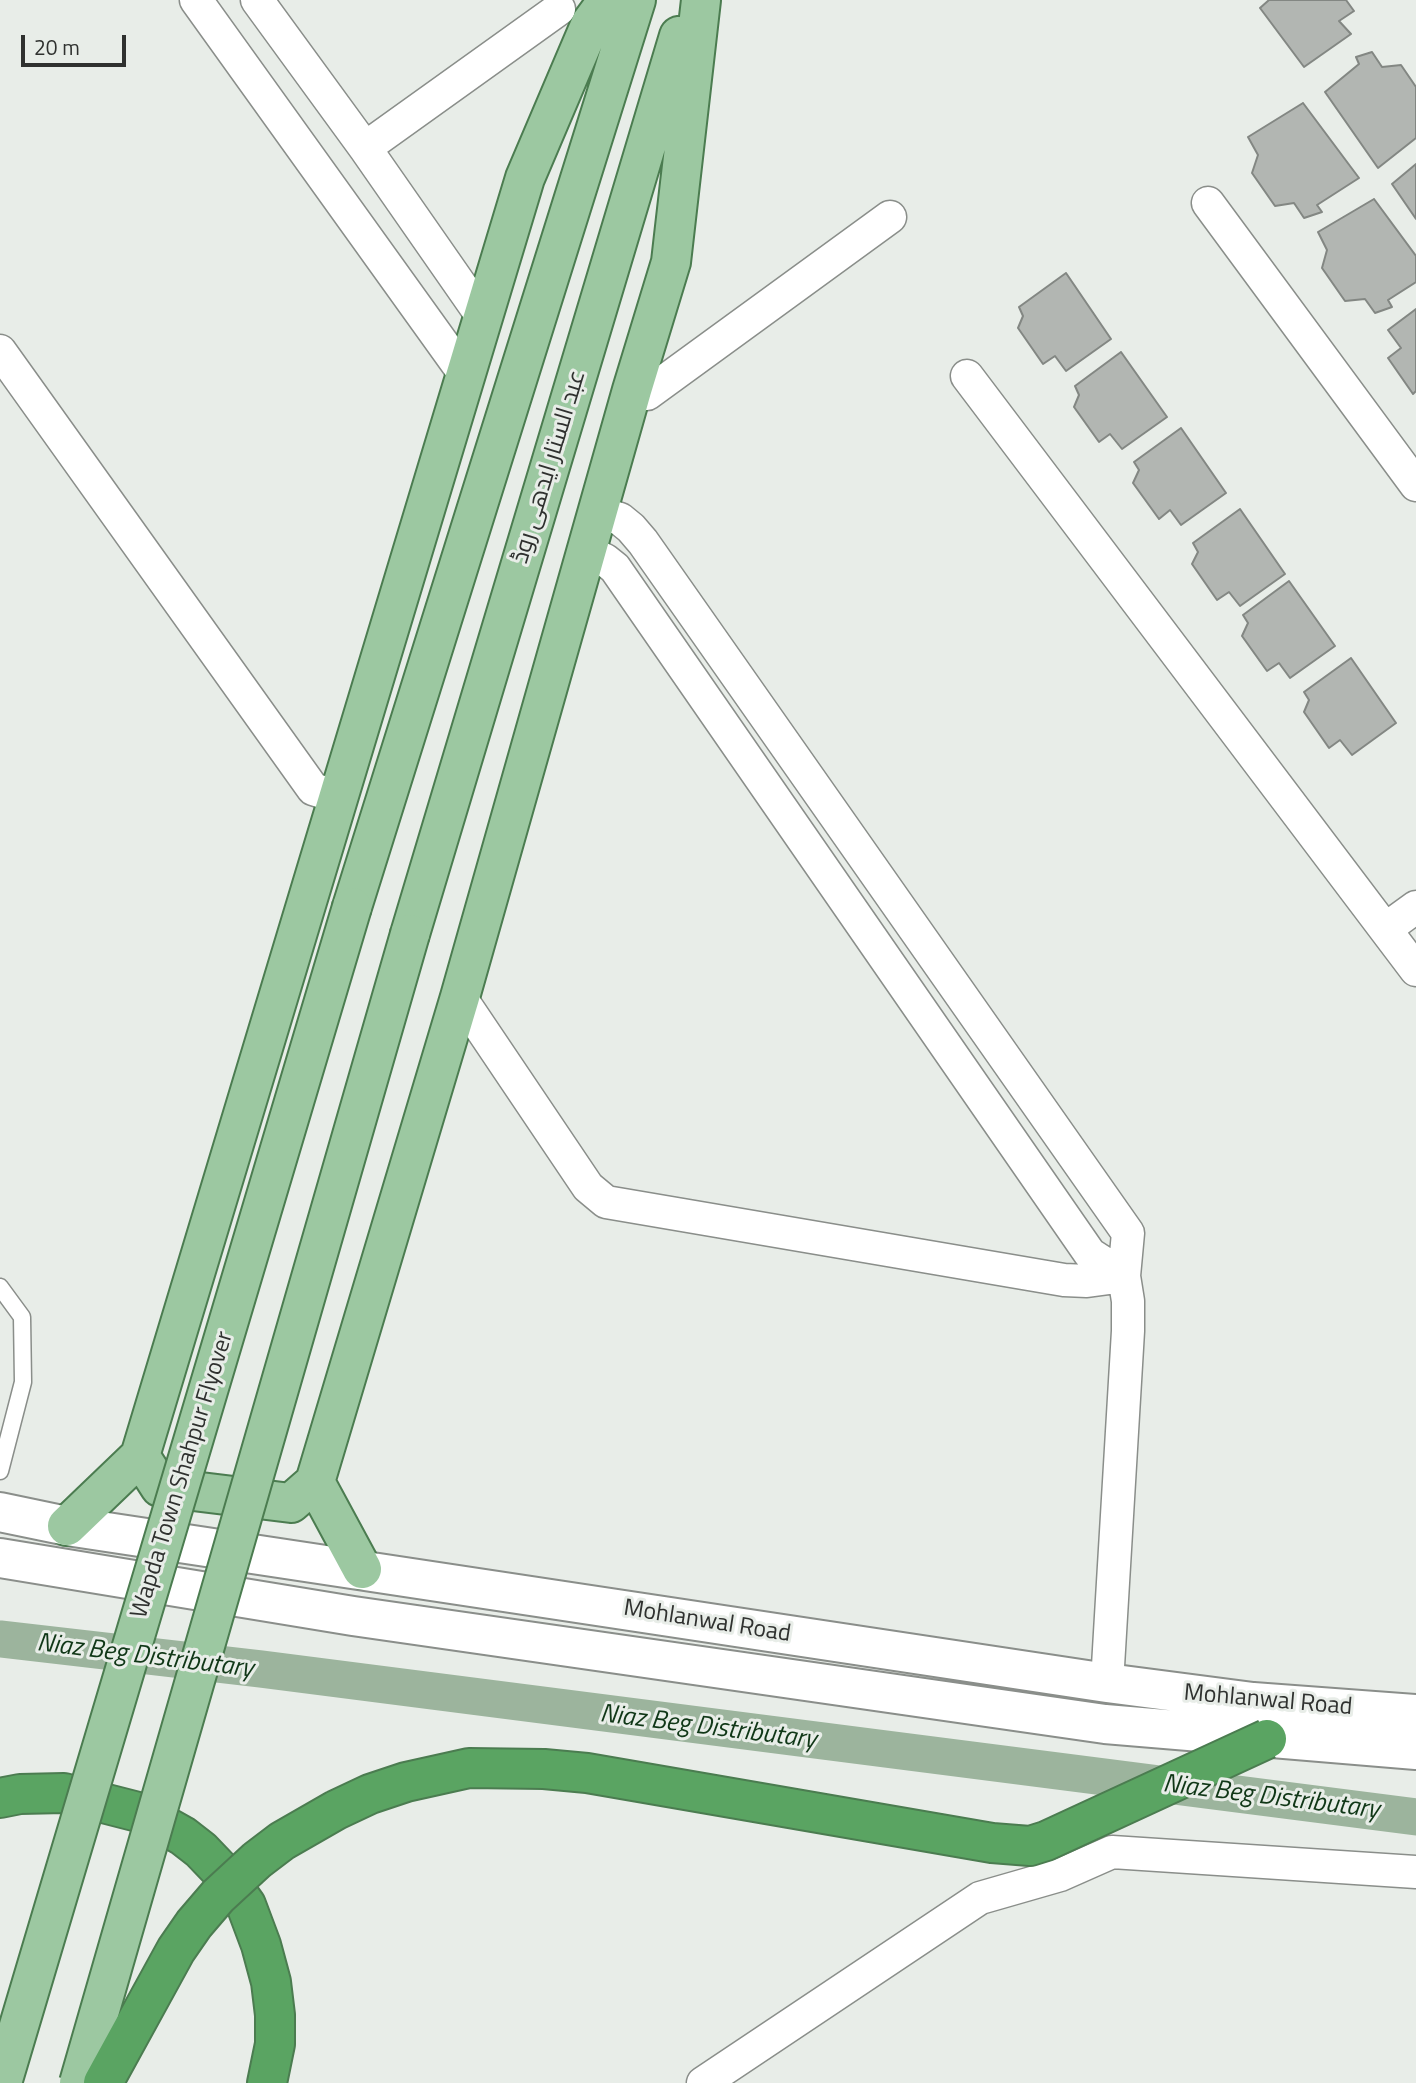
<!DOCTYPE html>
<meta charset="utf-8">
<style>
body{margin:0}
#map{position:relative;width:1416px;height:2083px;overflow:hidden;background:#e8ede8;font-family:"Titillium Web",sans-serif}
canvas{display:block}
.scale{position:absolute;left:21px;top:35px;width:105px;height:32px;box-sizing:border-box;border:4px solid #2f312f;border-top:0;padding-left:9px;font-size:21px;line-height:24px;white-space:nowrap;color:#2f312f;-webkit-text-stroke:5px #e8ede8;paint-order:stroke}
</style>
<div id="map">
<canvas width="1416" height="2083"></canvas>
<div class="scale">20 m</div>
</div>
<script>
const ctx = document.querySelector('canvas').getContext('2d');
ctx.lineJoin = 'round';
const toPath = rows => new Path2D(rows.map(r => 'M' + r).join(''));
function strokePath(path, color, width, dash) { ctx.strokeStyle = color; ctx.lineWidth = width; ctx.lineCap = dash ? 'butt' : 'round'; ctx.setLineDash(dash || []); ctx.stroke(path); }
function fill(path, color) { ctx.fillStyle = color; ctx.fill(path, 'evenodd'); }
function drawText(font, color, halo, rows, align = 'center') {
  ctx.font = font + ' "Titillium Web",Cairo,sans-serif'; ctx.lineWidth = 6; ctx.setLineDash([]); ctx.textBaseline = 'middle'; ctx.strokeStyle = halo; ctx.fillStyle = color; for (const [text, x, y, turn = 0] of rows) {
    ctx.save(); ctx.translate(x, y); ctx.rotate((+turn || 0) * Math.PI / 180); ctx.textAlign = isNaN(turn) ? turn : align; if (halo) ctx.strokeText(text, 0, 0); ctx.fillText(text, 0, 0); ctx.restore();
  }
}
const canal = toPath([
 [0,1639,261,1669,1416,1817]
]);
const building = toPath([
 [1269,0,1346,0,1354,11,1339,21,1351,34,1304,67,1260,8,1269,0],
 [1372,52,1382,67,1401,65,1416,87,1416,138,1378,168,1325,92,1359,64,1356,57,1372,52],
 [1303,103,1359,178,1317,205,1322,212,1304,218,1294,203,1275,206,1252,173,1258,155,1248,137,1303,103],
 [1416,164,1416,219,1392,184,1416,164],
 [1374,199,1416,256,1416,282,1388,300,1392,307,1375,313,1365,299,1345,301,1322,268,1327,250,1318,232,1374,199],
 [1066,273,1111,339,1066,371,1055,356,1043,364,1018,328,1023,316,1019,307,1066,273],
 [1416,309,1416,391,1413,394,1388,358,1401,348,1388,330,1416,309],
 [1121,352,1167,417,1122,449,1110,434,1099,442,1074,407,1079,395,1075,386,1121,352],
 [1181,428,1226,493,1181,525,1170,510,1159,519,1133,483,1139,470,1134,462,1181,428],
 [1240,509,1285,574,1240,606,1229,592,1217,600,1192,564,1198,552,1193,543,1240,509],
 [1289,581,1335,646,1290,678,1279,663,1267,671,1242,636,1248,623,1243,615,1289,581],
 [1351,658,1396,723,1352,755,1340,740,1329,748,1304,712,1309,700,1304,692,1351,658]
]);
const service = toPath([
 [0,1287,22,1317,23,1382,0,1471]
]);
const minor = toPath([
 [196,0,466,376],
 [257,0,365,148,482,316],
 [365,148,559,9],
 [1208,203,1416,485],
 [0,351,313,789,338,797],
 [967,376,1416,970],
 [632,390,647,394,890,217],
 [597,512,620,519,631,528,643,542,1128,1233,1124,1276,1128,1301,1128,1331,1107,1683],
 [586,551,605,560,615,568,1090,1254,1124,1276],
 [1387,928,1416,907],
 [460,997,588,1187,606,1202,1064,1280,1087,1281,1124,1276],
 [703,2083,980,1898,1060,1875,1112,1852,1416,1872]
]);
const secondary = toPath([
 [0,1512,67,1526,1107,1683,1253,1702,1416,1714],
 [0,1558,353,1616,1105,1724,1416,1750]
]);
const primary = toPath([
 [352,907,636,0],
 [410,934,679,36],
 [140,1456,160,1487,291,1503,315,1482],
 [67,1526,140,1456,525,178,591,23,608,0],
 [362,1569,315,1482,460,997,632,390,671,262,701,0]
]);
const motorway = toPath([
 [0,1798,20,1794,64,1793,142,1813,183,1836,201,1850,223,1873,246,1905,261,1945,271,1982,275,2015,275,2044,267,2083]
]);
const primaryBridge = toPath([
 [2,2083,352,907],
 [79,2083,410,934]
]);
const motorwayBridge = toPath([
 [103,2083,176,1950,194,1924,218,1896,257,1860,282,1841,336,1810,370,1794,406,1782,469,1768,544,1769,587,1773,992,1843,1030,1846,1046,1841,1267,1739]
]);
const streetNames = [
 ["عبد الستار ایدھی روڈ",550,467,-73],
 ["Wapda Town Shahpur Flyover",183,1475,-73],
 ["Mohlanwal Road",707,1622,9],
 ["Mohlanwal Road",1268,1701,5]
];
const waterNames = [
 ["Niaz Beg Distributary",145,1657,7],
 ["Niaz Beg Distributary",708,1728,7],
 ["Niaz Beg Distributary",1271,1798,7]
];
strokePath(canal, '#9cb49d', 37);
fill(building, '#b2b6b2');
strokePath(building, '#838783', 2);
strokePath(service, '#8a8e8a', 19);
strokePath(minor, '#8a8e8a', 35);
strokePath(secondary, '#8a8e8a', 42);
strokePath(primary, '#4b7c50', 42);
strokePath(motorway, '#4b7c50', 42);
strokePath(service, '#fff', 16);
strokePath(minor, '#fff', 32);
strokePath(secondary, '#fff', 38);
strokePath(primary, '#9cc8a1', 38);
strokePath(motorway, '#5aa462', 38);
strokePath(primaryBridge, '#4b7c50', 42, []);
strokePath(motorwayBridge, '#4b7c50', 42, []);
strokePath(primaryBridge, '#9cc8a1', 38);
strokePath(motorwayBridge, '#5aa462', 38);
drawText('24px', '#2f312f', '#e8ede8', streetNames);
drawText('italic 26px', '#103717', '#e8ede8', waterNames);
</script>
